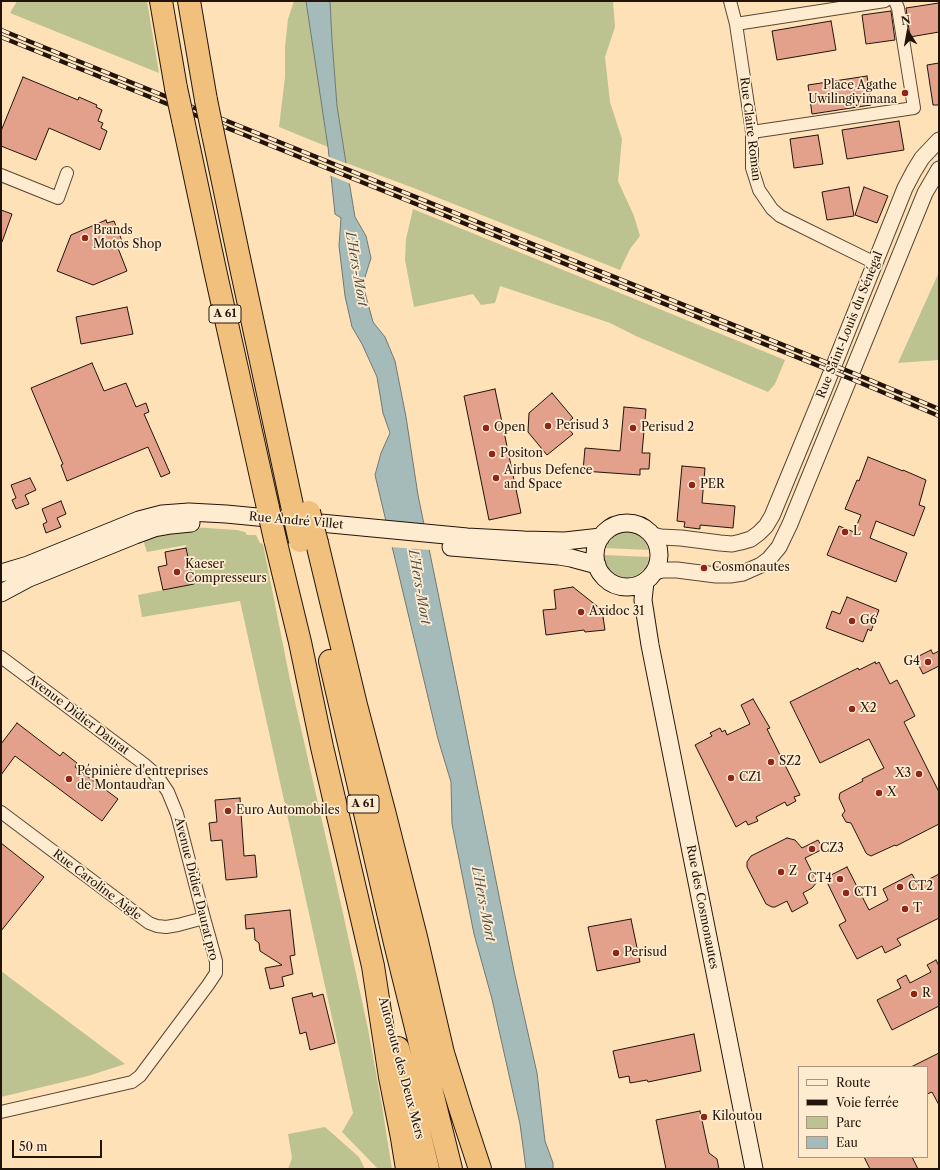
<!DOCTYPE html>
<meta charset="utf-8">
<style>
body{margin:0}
#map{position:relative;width:940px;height:1170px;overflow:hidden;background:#ffe1b7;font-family:"Libre Caslon Text",serif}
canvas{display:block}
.frame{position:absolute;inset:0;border:2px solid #22140a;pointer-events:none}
.legend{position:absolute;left:798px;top:1066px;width:130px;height:92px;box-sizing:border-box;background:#ffecd0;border:1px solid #a79681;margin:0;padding:5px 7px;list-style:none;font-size:12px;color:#22140a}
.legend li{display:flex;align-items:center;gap:8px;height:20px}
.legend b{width:20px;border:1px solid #a79681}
.north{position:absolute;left:888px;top:12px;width:40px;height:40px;-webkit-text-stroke:3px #ffecd0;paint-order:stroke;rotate:349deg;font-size:11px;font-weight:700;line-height:16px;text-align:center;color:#22140a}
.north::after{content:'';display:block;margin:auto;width:14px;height:18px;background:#22140a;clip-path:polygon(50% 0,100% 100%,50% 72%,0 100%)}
.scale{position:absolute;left:12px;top:1140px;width:90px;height:18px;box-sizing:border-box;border:2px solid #22140a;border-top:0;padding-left:5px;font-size:12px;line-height:14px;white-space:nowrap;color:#22140a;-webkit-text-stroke:3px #ffecd0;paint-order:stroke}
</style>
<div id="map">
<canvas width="940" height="1170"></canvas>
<div class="frame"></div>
<ul class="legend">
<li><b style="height:5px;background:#ffecd0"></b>Route</li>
<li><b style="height:5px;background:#22140a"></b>Voie ferrée</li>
<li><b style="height:11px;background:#bcc391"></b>Parc</li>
<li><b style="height:11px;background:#a5bbb9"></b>Eau</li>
</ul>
<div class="north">N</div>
<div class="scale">50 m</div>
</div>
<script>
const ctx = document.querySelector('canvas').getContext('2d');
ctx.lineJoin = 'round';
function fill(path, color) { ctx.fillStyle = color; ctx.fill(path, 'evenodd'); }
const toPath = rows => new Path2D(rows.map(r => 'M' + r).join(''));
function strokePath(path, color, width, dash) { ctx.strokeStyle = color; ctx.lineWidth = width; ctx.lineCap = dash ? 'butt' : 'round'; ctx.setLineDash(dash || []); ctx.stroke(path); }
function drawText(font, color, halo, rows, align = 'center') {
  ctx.font = font + ' "Libre Caslon Text",serif'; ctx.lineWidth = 3.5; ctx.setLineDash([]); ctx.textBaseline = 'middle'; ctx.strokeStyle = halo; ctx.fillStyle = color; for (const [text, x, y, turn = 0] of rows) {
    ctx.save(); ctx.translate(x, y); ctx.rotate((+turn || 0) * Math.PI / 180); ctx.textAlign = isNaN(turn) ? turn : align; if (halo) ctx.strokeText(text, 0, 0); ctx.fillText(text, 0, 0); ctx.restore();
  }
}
const green = toPath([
 [17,1,147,1,159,73,10,13],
 [294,1,306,1,328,147,279,127,285,77,285,47,288,19],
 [330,1,613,1,615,27,605,57,610,102,622,139,618,181,634,216,640,236,630,249,620,270,411,187,346,163,337,106,332,40],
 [413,209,785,360,775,384,768,392,638,337,610,323,500,286,495,303,481,305,473,294,414,307,405,260,406,239],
 [939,272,939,360,898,363],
 [191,527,237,530,245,532,247,535,256,535,260,543,263,544,290,680,343,913,368,1029,382,1106,392,1169,378,1169,342,1132,353,1113,240,601,142,617,138,595,194,584,186,545,147,552,142,537],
 [626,532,632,532,641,537,645,541,649,550,605,548,612,538,616,534],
 [604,555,649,557,647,566,639,574,635,576,624,578,619,577,610,571,605,562],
 [1,971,125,1064,88,1076,1,1097],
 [325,1127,359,1157,365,1169,288,1169,292,1158,288,1134]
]);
const water = toPath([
 [306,1,330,1,332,40,337,106,346,163,355,217,366,236,371,258,365,277,364,289,373,322,385,337,395,361,406,417,418,495,461,705,514,971,537,1073,545,1141,553,1163,553,1169,526,1169,520,1124,492,999,474,934,452,824,451,782,438,739,375,475,381,453,390,433,383,413,377,377,362,344,352,327,345,296,339,246,341,218,335,214,328,147,306,1]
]);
const pier = toPath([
 [327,156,348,164,351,184,329,175],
 [385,522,426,526,431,550,390,547]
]);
const building = toPath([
 [939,3,939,32,910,37,906,8,939,3],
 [891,11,895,40,866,44,862,15,891,11],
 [831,21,836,50,777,60,772,31,831,21],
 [939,63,939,105,933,105,927,65,939,63],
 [867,76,871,105,812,114,808,85,867,76],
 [23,77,78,100,79,97,97,105,96,107,102,110,98,121,103,123,101,128,107,131,100,150,49,128,36,160,1,146,1,131,23,77],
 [899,121,904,150,847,159,842,130,899,121],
 [818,135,823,164,794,168,790,139,818,135],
 [849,187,854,216,827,220,822,192,849,187],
 [864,187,888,196,877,223,855,215,864,187],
 [1,210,12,214,2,242,1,241,1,210],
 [106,220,107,223,114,221,122,241,116,243,127,271,93,285,57,271,71,235,106,220],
 [127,307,133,334,81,344,76,317,127,307],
 [92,363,104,391,126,383,136,407,146,403,149,412,144,414,170,473,161,477,148,447,67,481,61,465,63,464,31,388,92,363],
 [495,389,521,513,489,520,464,396,495,389],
 [552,393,573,418,565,425,573,434,547,455,528,432,529,413,552,393],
 [624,407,646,409,642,453,650,453,649,469,640,469,640,475,583,471,585,448,620,451,624,407],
 [868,457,903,471,903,470,926,480,919,505,925,507,914,536,876,521,870,538,907,553,896,582,827,555,839,526,854,532,861,515,845,509,857,480,859,481,868,457],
 [682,466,705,468,702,503,735,506,733,528,700,525,700,529,684,527,685,522,677,521,682,466],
 [30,478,36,490,25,495,29,504,16,509,12,500,16,498,11,485,30,478],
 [61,501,66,514,57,518,61,527,46,533,43,524,47,522,42,509,61,501],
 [186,548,194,584,163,590,158,567,167,565,165,552,186,548],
 [573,587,602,610,605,630,585,632,584,630,546,635,543,610,556,609,554,590,573,587],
 [847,597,879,610,871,631,868,629,863,642,826,628,832,611,840,614,847,597],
 [931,650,933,654,939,651,939,666,923,674,915,658,931,650],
 [875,662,876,664,879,662,890,684,897,680,915,716,904,722,939,792,939,824,896,846,895,845,871,856,867,854,866,853,851,823,846,822,842,815,845,811,839,798,840,793,842,792,863,781,862,779,884,768,869,739,820,763,790,702,858,668,859,670,875,662],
 [753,699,770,728,767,729,800,795,794,797,796,801,787,806,785,802,756,817,758,821,748,825,746,821,736,827,695,745,712,736,710,733,720,728,722,732,725,730,727,735,750,724,741,705,753,699],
 [17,723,60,756,63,752,77,763,75,767,118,799,102,821,15,756,1,775,1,744,17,723],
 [240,798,244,856,255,855,257,877,226,880,222,840,211,841,209,823,217,822,215,800,240,798],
 [787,838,795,840,802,848,818,840,823,849,805,858,817,882,812,888,803,893,808,903,792,912,787,901,775,907,772,907,766,904,747,867,747,862,751,856,787,838],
 [1,843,44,877,1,931,1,843],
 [847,867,869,910,888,900,883,889,912,874,918,885,939,874,939,918,897,939,901,945,885,953,882,946,857,959,839,925,846,921,825,878,847,867],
 [290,910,295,955,290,956,293,974,282,977,284,986,270,989,265,968,282,965,260,951,259,943,255,940,254,928,246,929,245,915,290,910],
 [631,919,640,962,597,971,588,927,631,919],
 [936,960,939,966,939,1006,892,1030,877,1000,901,988,897,980,906,975,910,983,931,972,927,965,936,960],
 [312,993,313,997,323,994,335,1043,310,1050,306,1032,300,1034,292,998,312,993],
 [694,1034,701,1071,648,1082,647,1080,630,1083,629,1076,619,1078,613,1051,694,1034],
 [939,1053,939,1105,932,1092,927,1094,927,1067,911,1067,939,1053],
 [700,1111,709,1153,717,1159,719,1169,666,1169,656,1120,700,1111],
 [864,1157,912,1157,918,1169,870,1169,864,1157]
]);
const minor = toPath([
 [730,1,736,24,752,132,752,168,759,190,772,209,780,216,790,221,875,263],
 [736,24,885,1],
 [752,132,914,108,898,8,895,1],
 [1,175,58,198,67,173],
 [1,657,144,764,152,771,160,780,168,792,177,814,204,918,216,961,216,973,208,985,140,1076,132,1082,1,1112],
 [1,812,149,923,157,926,166,927,178,925,204,918]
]);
const tertiary = toPath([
 [653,535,661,537,681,538,720,543,732,544,741,542,751,539,759,533,766,526,772,516,822,395,905,188,914,171,922,158,939,140],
 [655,572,662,570,677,570,716,575,730,575,743,573,761,565,769,559,779,547,790,524,839,404,925,193,939,169]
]);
const secondary = toPath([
 '595 555a32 32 0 1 1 64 0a32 32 0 1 1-64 0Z',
 [451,547,559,556,571,558,597,565],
 [1,573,28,565,139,520,162,514,189,512,226,514,467,537,524,540,565,541,601,537],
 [645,582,643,600,650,645,754,1169],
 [1,593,29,578,135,535,154,528,171,525,191,523]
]);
const motorway = toPath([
 [161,1,176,88],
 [189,1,206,100],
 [183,120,215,270,268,508],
 [213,134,239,258,293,510],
 [275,539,300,642,322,747,373,966,390,1077,402,1138,407,1169],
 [317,543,356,705,384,811,416,937,443,1053,461,1111,480,1169],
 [330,661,395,943,451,1169],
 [398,1048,405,1073,428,1169]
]);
const rail = toPath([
 [1,30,858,375,939,409],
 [1,37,856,381,939,416]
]);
const motorwayBridge = toPath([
 [176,88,183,120],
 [206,100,213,134],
 [268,508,275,539],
 [293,510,300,541],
 [309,512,317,543]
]);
const markers = [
 [905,93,4,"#8f2418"],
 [85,238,4,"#8f2418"],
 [548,426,4,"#8f2418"],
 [486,428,4,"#8f2418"],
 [633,428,4,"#8f2418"],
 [492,454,4,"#8f2418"],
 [496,478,4,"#8f2418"],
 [692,485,4,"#8f2418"],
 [845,532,4,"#8f2418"],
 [704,568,4,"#8f2418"],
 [177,572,4,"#8f2418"],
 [581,612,4,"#8f2418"],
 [852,621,4,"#8f2418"],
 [928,662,4,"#8f2418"],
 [852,709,4,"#8f2418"],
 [771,762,4,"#8f2418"],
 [919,774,4,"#8f2418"],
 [731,778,4,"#8f2418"],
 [69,779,4,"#8f2418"],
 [879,793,4,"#8f2418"],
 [228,811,4,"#8f2418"],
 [812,849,4,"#8f2418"],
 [781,872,4,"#8f2418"],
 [840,879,4,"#8f2418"],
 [900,887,4,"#8f2418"],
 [846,893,4,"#8f2418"],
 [905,909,4,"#8f2418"],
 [616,953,4,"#8f2418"],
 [914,994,4,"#8f2418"],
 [704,1117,4,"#8f2418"]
];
const shields = [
 [225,314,32],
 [363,804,32]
];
const shieldNames = [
 ["A 61",225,314],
 ["A 61",363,804]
];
const poiNames = [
 ["Place Agathe",897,86,"right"],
 ["Uwilingiyimana",897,100,"right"],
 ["Brands",93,231],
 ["Motos Shop",93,245],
 ["Perisud 3",556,426],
 ["Open",494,428],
 ["Perisud 2",641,428],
 ["Positon",500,454],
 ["Airbus Defence",504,471],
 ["and Space",504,485],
 ["PER",700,485],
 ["L",853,532],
 ["Kaeser",185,565],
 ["Compresseurs",185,579],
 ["Cosmonautes",712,568],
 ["Axidoc 31",589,612],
 ["G6",860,621],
 ["G4",920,662,"right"],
 ["X2",860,709],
 ["SZ2",779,762],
 ["Pépinière d'entreprises",77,772],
 ["de Montaudran",77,786],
 ["X3",911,774,"right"],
 ["CZ1",739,778],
 ["X",887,793],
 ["Euro Automobiles",236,811],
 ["CZ3",820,849],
 ["Z",789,872],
 ["CT4",832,879,"right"],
 ["CT2",908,887],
 ["CT1",854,893],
 ["T",913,909],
 ["Perisud",624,953],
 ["R",922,994],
 ["Kiloutou",712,1117]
];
const streetNames = [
 ["Rue Claire Roman",750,129,83],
 ["Rue Saint-Louis du Sénégal",850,325,-68],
 ["Rue André Villet",296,521,5],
 ["Avenue Didier Daurat",78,715,37],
 ["Rue Caroline Aigle",97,885,37],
 ["Avenue Didier Daurat pro",196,889,76],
 ["Rue des Cosmonautes",702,907,79],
 ["Autoroute des Deux Mers",401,1068,75]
];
const waterNames = [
 ["L'Hers-Mort",356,269,80],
 ["L'Hers-Mort",419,587,80],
 ["L'Hers-Mort",483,904,79]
];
fill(green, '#bcc391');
fill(water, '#a5bbb9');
strokePath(water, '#717873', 1);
fill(pier, '#ffe1b7');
fill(building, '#e3a18b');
strokePath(building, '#22140a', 1);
strokePath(minor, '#594735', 14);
strokePath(tertiary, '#594735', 17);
strokePath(secondary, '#22140a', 19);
strokePath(motorway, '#22140a', 24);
strokePath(minor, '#ffecd0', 12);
strokePath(tertiary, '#ffecd0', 15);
strokePath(secondary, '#ffecd0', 17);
strokePath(motorway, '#f0c07c', 22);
strokePath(rail, '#22140a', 4.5);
strokePath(rail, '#ffecd0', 3, [9]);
strokePath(motorwayBridge, '#22140a', 24, []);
strokePath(motorwayBridge, '#f0c07c', 22);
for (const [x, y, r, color] of markers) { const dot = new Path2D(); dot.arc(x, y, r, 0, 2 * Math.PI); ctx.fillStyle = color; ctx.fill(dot); strokePath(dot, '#ffecd0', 1.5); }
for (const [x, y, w] of shields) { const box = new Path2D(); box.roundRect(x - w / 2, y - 9, w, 18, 3); ctx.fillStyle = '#ffecd0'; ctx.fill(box); strokePath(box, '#22140a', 1); }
drawText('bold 11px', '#22140a', null, shieldNames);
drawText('12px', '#22140a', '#ffecd0', poiNames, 'left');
drawText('12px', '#22140a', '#ffecd0', streetNames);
drawText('italic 13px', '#504e47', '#ffecd0', waterNames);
</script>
